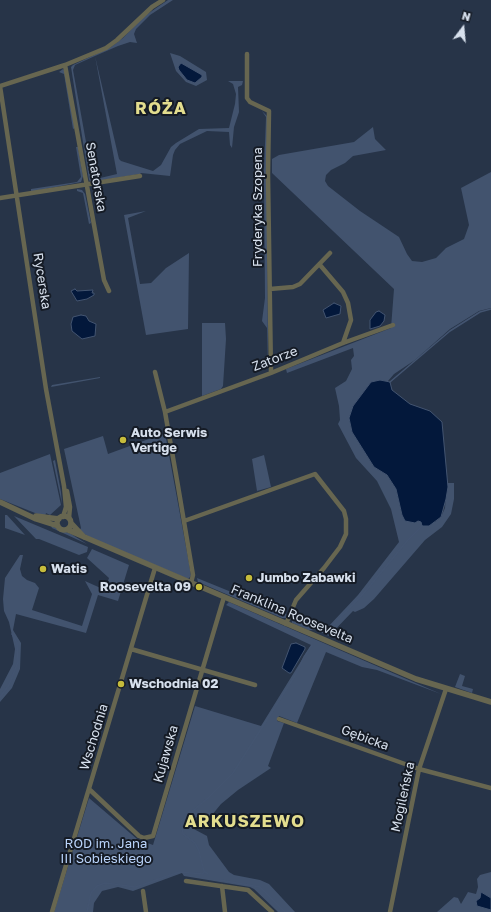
<!DOCTYPE html>
<meta charset="utf-8">
<style>
body{margin:0}
#map{position:relative;width:491px;height:912px;overflow:hidden;background:#273448;font-family:"Golos Text",sans-serif}
canvas{display:block}
.north{position:absolute;left:443px;top:8px;width:40px;height:40px;-webkit-text-stroke:3px #151b25;paint-order:stroke;rotate:16deg;font-size:11px;font-weight:700;line-height:16px;text-align:center;color:#d7e0ed}
.north::after{content:'';display:block;margin:auto;width:14px;height:18px;background:#d7e0ed;clip-path:polygon(50% 0,100% 100%,50% 72%,0 100%)}
</style>
<div id="map">
<canvas width="491" height="912"></canvas>
<div class="north">N</div>
</div>
<script>
const ctx = document.querySelector('canvas').getContext('2d');
ctx.lineJoin = 'round';
function fill(path, color) { ctx.fillStyle = color; ctx.fill(path, 'evenodd'); }
const toPath = rows => new Path2D(rows.map(r => 'M' + r).join(''));
function strokePath(path, color, width, dash) { ctx.strokeStyle = color; ctx.lineWidth = width; ctx.lineCap = dash ? 'butt' : 'round'; ctx.setLineDash(dash || []); ctx.stroke(path); }
function drawText(font, color, halo, rows, align = 'center') {
  ctx.font = font + ' "Golos Text",sans-serif'; ctx.lineWidth = 4; ctx.setLineDash([]); ctx.textBaseline = 'middle'; ctx.strokeStyle = halo; ctx.fillStyle = color; for (const [text, x, y, turn = 0] of rows) {
    ctx.save(); ctx.translate(x, y); ctx.rotate((+turn || 0) * Math.PI / 180); ctx.textAlign = isNaN(turn) ? turn : align; if (halo) ctx.strokeText(text, 0, 0); ctx.fillText(text, 0, 0); ctx.restore();
  }
}
const green = toPath([
 [168,0,173,0,150,15,136,29,134,34,137,43,130,42,118,46,95,56,119,159,121,161,153,171,161,165,171,147,176,143,199,129,229,128,235,104,236,94,233,84,228,81,243,81,242,85,238,87,239,112,234,127,232,148,230,145,229,132,207,131,180,144,175,150,173,155,170,176,141,173,140,174,91,182,89,180,71,67,73,65,111,47,123,38,143,17],
 [95,56,117,174,96,179,92,175,73,70,75,65],
 [170,53,180,56,206,72,207,80,196,86,186,82,176,71],
 [63,69,65,71,75,128,73,129,64,74,59,72],
 [262,111,267,116,268,369,267,328,262,321,265,298,264,171,266,117],
 [373,127,375,139,386,150,353,156,345,163,331,170,326,175,325,181,328,186,360,211,399,237,407,254,412,261,422,262,436,258,446,248,464,239,469,225,461,188,491,172,491,308,479,311,450,329,415,360,394,374,388,381,371,382,353,406,349,418,352,432,374,467,387,475,396,489,402,515,421,522,435,522,441,517,445,508,447,483,454,483,454,499,451,514,442,527,425,540,374,599,364,608,355,612,353,611,329,636,316,630,308,630,292,623,292,616,321,630,327,628,358,595,399,542,391,509,377,481,356,458,338,424,340,420,339,406,335,388,346,381,352,369,351,360,354,356,353,348,287,373,286,369,391,328,394,289,272,173,272,159,279,155,354,142],
 [76,147,78,147,83,176,81,182,31,192,31,189,77,182,81,177],
 [77,189,82,190,85,194,91,223,89,224,83,193,77,191],
 [146,211,128,218,140,284,151,283,166,268,189,253,188,329,146,335,124,215],
 [202,323,225,323,226,339,223,386,221,389,202,396],
 [100,377,100,378,51,387,52,385],
 [165,433,189,563,191,576,188,579,89,537,79,531,81,528,64,449,103,436,108,454],
 [50,454,61,505,50,515,46,513,45,517,0,499,0,473],
 [264,455,271,487,257,491,252,459],
 [55,460,61,492,62,504,53,461],
 [5,515,7,515,25,535,5,528],
 [14,516,88,547,87,552,79,555,39,539,36,539],
 [51,526,71,534,87,544,52,528],
 [92,549,129,565,118,601,98,595,86,633,16,614,13,630,21,643,20,669,12,688,0,702,0,689,13,664,15,649,9,622,4,611,3,599,5,578,20,555,23,555,20,569,22,576,27,580,35,583,39,588,32,610,82,626,92,594,85,581,105,590,109,578,87,558],
 [197,578,278,611,280,609,287,615,286,618,282,618,198,582],
 [229,602,441,694,377,670,362,667,326,652,297,723,279,716,277,721,284,723,268,766,271,768,238,790,221,804,207,821,196,817,192,828,207,836,209,845,229,872,234,875,260,880,269,884,295,912,278,912,254,889,250,887,184,876,182,873,133,891,118,887,102,891,94,903,93,912,54,912,89,798,137,839,153,845,195,706,261,726,311,645,226,605],
 [460,674,465,676,462,686,473,689,472,693,455,687],
 [491,872,491,912,437,912,454,897,458,898,461,904,468,892,476,894,478,887,477,879,480,875]
]);
const water = toPath([
 [181,63,202,75,202,77,195,83,187,80,179,70,178,67,181,63],
 [75,289,77,291,93,290,92,293,94,293,94,295,87,299,77,301,71,291,75,289],
 [334,303,341,306,340,314,326,318,323,310,334,303],
 [379,311,385,315,384,321,380,326,370,329,370,320,376,312,379,311],
 [81,315,86,316,89,321,96,324,95,336,82,339,72,331,71,324,73,317,81,315],
 [380,380,390,382,392,390,410,404,430,411,442,422,448,487,446,499,441,517,429,526,422,526,421,522,418,521,415,523,405,521,402,515,396,489,387,475,374,467,352,432,349,418,353,406,371,382,380,380],
 [296,643,305,647,305,649,291,673,289,673,282,668,291,644,296,643],
 [481,892,491,898,491,910,477,906,476,901,480,898,481,892]
]);
const stream = toPath([
 [390,382,450,331,480,312,491,309],
 [332,626,364,593,407,541,422,526],
 [0,697,9,685,18,662,17,643,12,634],
 [208,874,204,871,199,851,195,843,183,834,181,821,208,798,233,773,296,674,304,657,312,645],
 [220,880,260,887,285,912],
 [87,912,91,893,97,886,105,883,136,887,173,874,180,872,203,874,204,872]
]);
const minor = toPath([
 [247,54,247,98,250,102,269,111,268,174,271,373],
 [65,65,104,280,109,291],
 [0,198,140,176],
 [320,265,343,292,348,303,351,320,343,343],
 [270,289,293,287,300,284,330,253],
 [155,372,165,412,178,486,193,575,191,583],
 [165,412,271,373,343,343,393,325],
 [67,491,70,507,69,518],
 [63,517,66,507,64,486,46,389,0,86,65,65,106,48,117,40,152,7,163,0],
 [184,521,315,474,344,511,346,519,346,534,340,547,324,568,296,600,286,624],
 [131,649,255,685],
 [279,719,419,769,491,788],
 [89,789,139,836,144,838,153,836,224,597],
 [186,881,248,890,272,912],
 [222,886,225,912],
 [143,891,146,912],
 [52,912,155,568],
 [390,912,419,769,446,689]
]);
const tertiary = toPath([
 [0,502,36,519,58,526],
 [36,516,59,519],
 '57 523a7 7 0 1 1 14 0a7 7 0 1 1-14 0Z',
 [71,523,84,537],
 [68,530,416,679,491,702]
]);
const markers = [
 [123,440,4,"#c6bc3c"],
 [43,569,4,"#c6bc3c"],
 [249,578,4,"#c6bc3c"],
 [199,587,4,"#c6bc3c"],
 [121,684,4,"#c6bc3c"]
];
const streetNames = [
 ["Senatorska",96,177,80],
 ["Fryderyka Szopena",258,207,-90],
 ["Rycerska",42,281,81],
 ["Zatorze",275,359,-21],
 ["Franklina Roosevelta",292,614,23],
 ["Wschodnia",94,737,-73],
 ["Gębicka",365,738,20],
 ["Kujawska",166,754,-74],
 ["Mogileńska",403,797,-78]
];
const poiNames = [
 ["Auto Serwis",131,433],
 ["Vertige",131,448],
 ["Watis",51,569],
 ["Jumbo Zabawki",257,578],
 ["Roosevelta 09",191,587,"right"],
 ["Wschodnia 02",129,684]
];
const parkNames = [
 ["ROD im. Jana",106,844],
 ["III Sobieskiego",106,859]
];
const districtNames = [
 ["RÓŻA",161,109],
 ["ARKUSZEWO",245,822]
];
fill(green, '#42536e');
fill(water, '#03183b');
strokePath(water, '#435470', 1);
strokePath(stream, '#435470', 1.5);
strokePath(minor, '#676650', 4.5);
strokePath(tertiary, '#676650', 5.5);
for (const [x, y, r, color] of markers) { const dot = new Path2D(); dot.arc(x, y, r, 0, 2 * Math.PI); ctx.fillStyle = color; ctx.fill(dot); strokePath(dot, '#151b25', 1.5); }
drawText('13px', '#d7e0ed', '#151b25', streetNames);
drawText('bold 13px', '#d7e0ed', '#151b25', poiNames, 'left');
drawText('13px', '#b9d3fa', '#151b25', parkNames);
ctx.letterSpacing = '1px';
drawText('bold 17px', '#e3dd8e', '#151b25', districtNames);
ctx.letterSpacing = '0px';
</script>
